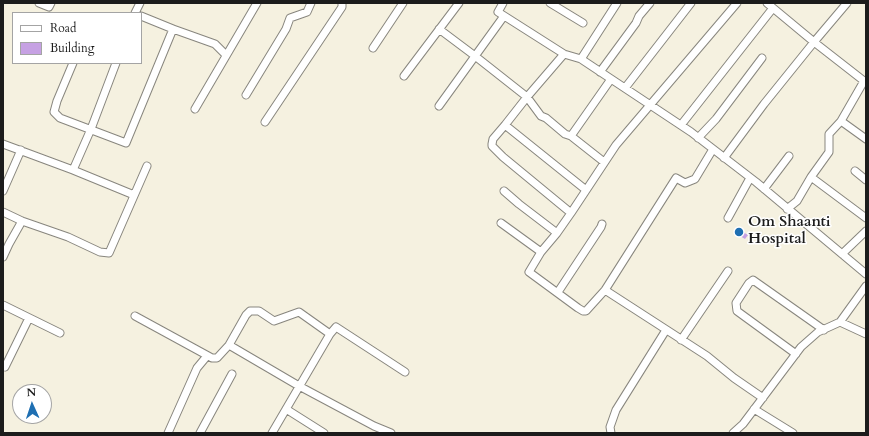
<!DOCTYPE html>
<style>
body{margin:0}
#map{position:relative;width:869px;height:436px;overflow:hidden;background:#f5f1e0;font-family:Cardo,serif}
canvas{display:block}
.frame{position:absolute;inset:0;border:4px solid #1c1c1c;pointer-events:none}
.legend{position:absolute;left:12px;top:12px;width:130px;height:52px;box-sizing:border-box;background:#fff;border:1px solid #a4a4a4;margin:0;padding:5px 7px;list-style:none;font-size:12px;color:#1c1c1c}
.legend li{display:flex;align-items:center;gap:8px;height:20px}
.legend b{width:20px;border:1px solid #a4a4a4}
.north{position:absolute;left:12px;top:384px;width:40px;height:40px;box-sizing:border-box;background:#fff;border:1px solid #a4a4a4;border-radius:50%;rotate:357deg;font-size:11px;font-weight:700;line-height:16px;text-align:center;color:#1c1c1c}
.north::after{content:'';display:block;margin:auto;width:14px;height:18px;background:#1f6fb2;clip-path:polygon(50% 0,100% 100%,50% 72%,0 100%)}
</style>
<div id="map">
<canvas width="869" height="436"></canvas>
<div class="frame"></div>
<ul class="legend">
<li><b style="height:5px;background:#fff"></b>Road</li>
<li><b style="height:11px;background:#c6a1e3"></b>Building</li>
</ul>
<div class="north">N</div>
</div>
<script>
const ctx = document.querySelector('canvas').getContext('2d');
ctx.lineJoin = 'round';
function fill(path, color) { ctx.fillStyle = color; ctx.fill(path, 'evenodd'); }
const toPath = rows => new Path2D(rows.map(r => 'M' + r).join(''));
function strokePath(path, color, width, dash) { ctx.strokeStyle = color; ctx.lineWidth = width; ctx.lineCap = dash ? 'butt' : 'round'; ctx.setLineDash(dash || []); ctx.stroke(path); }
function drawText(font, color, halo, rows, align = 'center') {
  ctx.font = font + ' Cardo,serif'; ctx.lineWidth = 3; ctx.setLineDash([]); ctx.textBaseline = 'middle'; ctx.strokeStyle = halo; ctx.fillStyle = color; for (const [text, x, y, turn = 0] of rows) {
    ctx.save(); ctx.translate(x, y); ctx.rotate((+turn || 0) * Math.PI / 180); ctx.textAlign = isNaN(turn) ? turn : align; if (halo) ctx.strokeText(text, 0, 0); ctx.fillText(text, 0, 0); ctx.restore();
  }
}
const building = toPath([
 [738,229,748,235,745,239,735,233]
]);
const street = toPath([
 [39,3,49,7,51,3],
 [503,3,498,12,564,54,581,59,691,132,756,182,866,274],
 [550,3,583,23],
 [767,3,814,42,864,81,841,121,829,134,829,152,811,177,797,201,787,209],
 [135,13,140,3],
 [141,16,173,29,215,44,226,55],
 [439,29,475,56,527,97,541,116,546,118,565,134,571,136,604,162],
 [373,48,403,3],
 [564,54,527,97,505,125,493,139,492,144,492,146,503,157,571,213],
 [581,59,617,3],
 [73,63,57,101,54,112,60,118,126,143,173,29],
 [600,72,636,23,639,16,650,3],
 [404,76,459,3],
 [625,88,691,3],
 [246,95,286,29,290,18,307,12,311,3],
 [439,106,504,16],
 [195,109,257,3],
 [841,121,866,139],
 [265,122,342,7,342,3],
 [505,125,586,190],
 [681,125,773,8],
 [571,136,611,79],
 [698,138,716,119,762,58],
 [3,144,73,170,134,195],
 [713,149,695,179,685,183,676,178,605,290,586,311,583,311,578,308,529,272,541,252,557,233,571,213,616,145,737,3],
 [724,158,764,104,814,42,847,3],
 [73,170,91,129,116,63],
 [855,171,866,180],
 [811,177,866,218],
 [764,189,789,156],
 [3,191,21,150],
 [504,191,519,204,557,233],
 [3,212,22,221,68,237,100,252,109,253,147,166],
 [728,218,750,178],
 [501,223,541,252],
 [842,254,866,231],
 [3,257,9,244,22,221],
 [605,290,707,356,734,378,763,398],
 [558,292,601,227,602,224],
 [3,305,60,333],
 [135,316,212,358,217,358,229,345,246,315,250,311,259,311,274,321,299,312,330,334],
 [840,322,866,334],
 [681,340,728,271],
 [229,345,299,386,374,426,391,433],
 [796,354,737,311,736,303,749,283,753,280,824,330],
 [5,367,29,318],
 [286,409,324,433],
 [754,409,793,433],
 [168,433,197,368,207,356],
 [200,433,232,374],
 [272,433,330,334,336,327,405,372],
 [611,433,610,427,616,410,666,330],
 [733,433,743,424,801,347,818,332,840,322,866,286]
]);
const markers = [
 [739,232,5,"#1f6fb2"]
];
const poiNames = [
 ["Om Shaanti",748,223],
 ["Hospital",748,240]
];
fill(building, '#c6a1e3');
strokePath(street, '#88867e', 9);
strokePath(street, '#fff', 7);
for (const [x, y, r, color] of markers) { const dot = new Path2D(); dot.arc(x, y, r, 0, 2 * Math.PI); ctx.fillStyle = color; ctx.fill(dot); strokePath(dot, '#fff', 1.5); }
drawText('bold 15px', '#1c1c1c', '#fff', poiNames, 'left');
</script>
